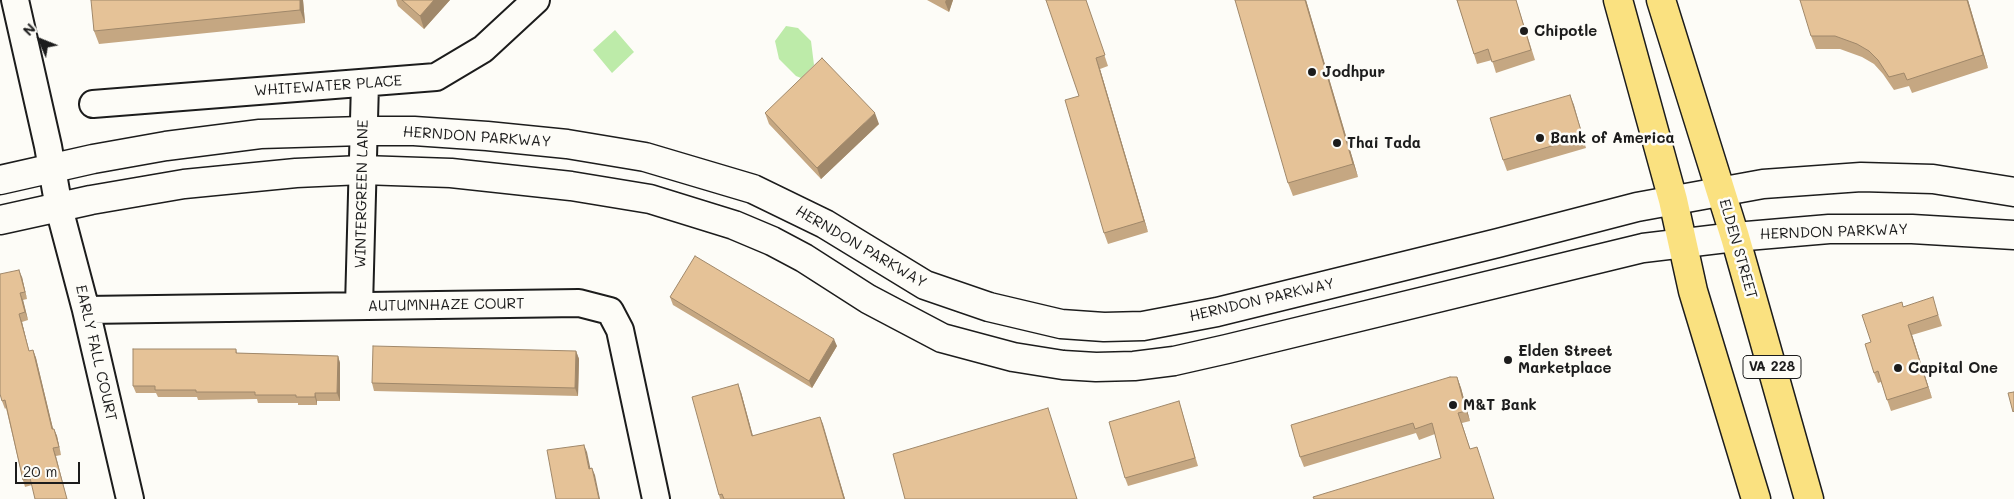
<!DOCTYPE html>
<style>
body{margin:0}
#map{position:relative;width:2014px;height:499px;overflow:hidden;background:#fdfcf7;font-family:Mali,sans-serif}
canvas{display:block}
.north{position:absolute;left:15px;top:15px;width:50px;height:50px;-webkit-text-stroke:4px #fdfcf7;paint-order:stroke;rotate:314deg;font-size:14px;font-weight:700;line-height:20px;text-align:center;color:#1c1c1c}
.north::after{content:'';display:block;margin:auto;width:18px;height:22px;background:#1c1c1c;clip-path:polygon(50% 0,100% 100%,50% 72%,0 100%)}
.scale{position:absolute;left:15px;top:462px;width:65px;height:22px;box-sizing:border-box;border:2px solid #1c1c1c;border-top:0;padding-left:6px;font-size:15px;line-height:18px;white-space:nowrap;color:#1c1c1c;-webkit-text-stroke:4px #fdfcf7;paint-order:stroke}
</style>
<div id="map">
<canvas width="2014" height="499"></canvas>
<div class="north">N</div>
<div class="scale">20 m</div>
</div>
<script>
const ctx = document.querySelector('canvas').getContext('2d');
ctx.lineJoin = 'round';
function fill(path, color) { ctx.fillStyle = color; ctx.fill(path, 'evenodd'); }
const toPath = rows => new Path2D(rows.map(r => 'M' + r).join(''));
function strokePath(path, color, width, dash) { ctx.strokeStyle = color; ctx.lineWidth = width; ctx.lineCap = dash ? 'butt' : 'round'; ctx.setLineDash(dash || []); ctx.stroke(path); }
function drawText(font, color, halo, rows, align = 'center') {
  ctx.font = font + ' Mali,sans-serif'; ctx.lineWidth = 5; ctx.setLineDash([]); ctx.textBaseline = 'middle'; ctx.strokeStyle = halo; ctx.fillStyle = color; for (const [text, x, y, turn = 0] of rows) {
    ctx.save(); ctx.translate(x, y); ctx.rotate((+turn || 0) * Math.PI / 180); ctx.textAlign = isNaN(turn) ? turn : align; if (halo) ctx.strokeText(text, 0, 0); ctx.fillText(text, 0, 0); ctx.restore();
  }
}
const green = toPath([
 [786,26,798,28,811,41,814,65,801,78,796,76,779,59,775,41],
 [615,30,634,52,612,73,593,50]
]);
const street = toPath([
 [15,0,48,146,59,208,86,310,130,499],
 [93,104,436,77,483,49,536,0],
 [359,306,365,83],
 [86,310,579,303,610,311,620,330,656,499]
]);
const secondary = toPath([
 [0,180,93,159,166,146,260,134,363,131,414,131,487,136,567,144,645,157,753,189,825,224,925,285,989,307,1061,324,1104,327,1143,326,1217,312,1498,243,1637,207,1763,184,1861,177,1933,179,2014,192],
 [0,220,91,200,184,184,296,173,362,170,451,173,571,186,650,199,734,225,772,241,804,258,868,299,942,338,1013,357,1063,365,1096,367,1134,366,1174,361,1227,349,1643,248,1735,237,1829,229,1912,229,2014,235]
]);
const primary = toPath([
 [1618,0,1673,200,1693,291,1756,499],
 [1661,0,1735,237,1809,499]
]);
const wall = toPath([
 [303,0,305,23,99,44,94,31],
 [396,0,450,0,424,29,398,6],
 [927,0,953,0,949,12],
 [1086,0,1108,66,1100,69,1148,232,1108,244,1104,233,1079,96],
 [1306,0,1358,177,1293,196,1288,183],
 [1457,0,1516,0,1535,60,1496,73,1492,60,1477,64],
 [1968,0,1988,68,1912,93,1909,86,1894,90,1883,74,1874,64,1862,57,1840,49,1816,49,1811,36],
 [1570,95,1586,148,1507,171,1503,160],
 [765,113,879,124,821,179,769,124],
 [22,277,27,299,23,300,28,320,22,322,29,351,33,350,36,358,53,429,54,429,57,436,61,455,56,456,32,485,25,487,23,480,6,408,5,409,2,401],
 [670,297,837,346,812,388,673,305],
 [1904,306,1936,308,1942,326,1912,335,1932,398,1891,411,1881,382,1878,383,1874,373,1871,342],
 [236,349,237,353,338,356,340,363,340,401,317,401,317,405,298,405,298,403,258,403,257,399,198,400,197,397,158,397,156,393,136,393,133,386],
 [576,351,579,359,578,396,374,391,372,383],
 [1457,377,1461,388,1470,421,1462,423,1470,449,1481,457,1441,458,1435,434,1419,440,1416,433,1304,467,1300,457],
 [741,392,753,436,820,417,845,499,720,499,719,495],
 [1179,401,1198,466,1128,486,1125,478]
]);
const shadedWall = toPath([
 [300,0,303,0,305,23,300,10],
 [434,0,450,0,424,29,420,16],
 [946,0,953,0,949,12,945,2],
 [1305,0,1306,0,1358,177,1353,164],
 [1967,0,1968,0,1988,68,1983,55],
 [1096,58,1100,69,1148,232,1144,221],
 [1570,95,1574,105,1586,148,1583,137],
 [875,113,879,124,821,179,817,168],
 [19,270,22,277,27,299,25,292],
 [20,293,23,300,28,320,25,312],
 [19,314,22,322,31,359,29,351],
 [1908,325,1912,335,1932,398,1928,387],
 [834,339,837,346,812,388,809,381],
 [33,350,36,358,55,437,52,429],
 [576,351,579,359,578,396,575,388],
 [338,356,340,363,340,401,337,393],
 [1457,377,1461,388,1470,421,1466,411],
 [738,384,741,392,755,444,752,436],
 [315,393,317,401,317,405,315,397],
 [820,417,823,424,845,499,844,499],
 [54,429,57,436,61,455,59,447],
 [584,445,587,452,592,476,589,469],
 [53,448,56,456,67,499],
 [592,468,595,475,600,499,599,499]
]);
const building = toPath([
 [91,0,300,0,300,10,94,31,91,0],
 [402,0,434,0,420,16,402,0],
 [1046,0,1086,0,1105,55,1096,58,1144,221,1104,233,1065,100,1079,96,1046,0],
 [1235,0,1305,0,1353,164,1288,183,1235,0],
 [1457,0,1516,0,1531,50,1492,62,1488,49,1474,54,1457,0],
 [1800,0,1967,0,1983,55,1907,80,1904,73,1889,77,1878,60,1869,51,1857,44,1835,36,1811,36,1800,0],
 [822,58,875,113,817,168,765,113,822,58],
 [1570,95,1583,137,1503,160,1490,118,1570,95],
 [695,256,834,339,809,381,670,297,695,256],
 [19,270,25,292,20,293,25,312,19,314,29,351,33,350,52,429,54,429,59,447,53,448,67,499,35,499,30,478,23,480,5,400,2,401,0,394,0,274,19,270],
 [1933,297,1938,315,1908,325,1928,387,1887,400,1878,371,1874,373,1865,344,1871,342,1862,315,1902,302,1903,307,1933,297],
 [373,346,576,351,575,388,372,383,373,346],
 [133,349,236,349,236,353,338,356,337,393,315,393,315,397,296,397,296,395,255,395,255,392,196,392,196,390,155,390,155,386,133,386,133,349],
 [1450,377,1457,377,1466,411,1458,413,1470,449,1477,447,1494,499,1314,499,1313,497,1441,458,1432,423,1415,429,1413,423,1300,457,1291,425,1450,377],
 [738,384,752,436,820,417,844,499,724,499,722,494,719,495,692,397,738,384],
 [2014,392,2014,411,2013,412,2008,393,2014,392],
 [1179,401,1195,458,1125,478,1109,422,1179,401],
 [1048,408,1077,499,905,499,893,454,1048,408],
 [584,445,589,469,592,468,599,499,556,499,547,450,584,445]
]);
const markers = [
 [1524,31,5,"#1c1c1c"],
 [1312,72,5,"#1c1c1c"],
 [1540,138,5,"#1c1c1c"],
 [1337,143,5,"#1c1c1c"],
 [1508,360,5,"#1c1c1c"],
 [1898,368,5,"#1c1c1c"],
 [1453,405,5,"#1c1c1c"]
];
const shields = [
 [1772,367,58]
];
const shieldNames = [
 ["VA 228",1772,367]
];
const poiNames = [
 ["Chipotle",1534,31],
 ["Jodhpur",1322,72],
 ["Bank of America",1550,138],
 ["Thai Tada",1347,143],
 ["Elden Street",1518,351],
 ["Marketplace",1518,368],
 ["Capital One",1908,368],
 ["M&T Bank",1463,405]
];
const streetNames = [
 ["WHITEWATER PLACE",328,86,-4],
 ["HERNDON PARKWAY",477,137,4],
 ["WINTERGREEN LANE",362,194,-89],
 ["HERNDON PARKWAY",1834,232,-2],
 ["HERNDON PARKWAY",861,247,30],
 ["ELDEN STREET",1738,249,74],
 ["HERNDON PARKWAY",1262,300,-13],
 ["AUTUMNHAZE COURT",446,305,-1],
 ["EARLY FALL COURT",96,353,77]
];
fill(green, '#bdeba9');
strokePath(street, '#1c1c1c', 30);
strokePath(secondary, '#1c1c1c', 31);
strokePath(primary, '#1c1c1c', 31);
strokePath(street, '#fdfcf7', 26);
strokePath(secondary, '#fdfcf7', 28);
strokePath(primary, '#fae180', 28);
fill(wall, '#c5a782');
fill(shadedWall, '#a0886a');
fill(building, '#e5c297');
strokePath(building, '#a0886a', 1);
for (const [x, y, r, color] of markers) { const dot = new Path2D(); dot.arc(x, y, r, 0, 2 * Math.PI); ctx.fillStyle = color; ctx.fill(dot); strokePath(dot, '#fdfcf7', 2); }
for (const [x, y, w] of shields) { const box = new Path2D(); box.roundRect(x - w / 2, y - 11.5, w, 23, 4); ctx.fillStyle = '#fdfcf7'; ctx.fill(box); strokePath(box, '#1c1c1c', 1); }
drawText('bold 14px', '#1c1c1c', null, shieldNames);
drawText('bold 15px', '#1c1c1c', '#fdfcf7', poiNames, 'left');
drawText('15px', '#1c1c1c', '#fdfcf7', streetNames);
</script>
